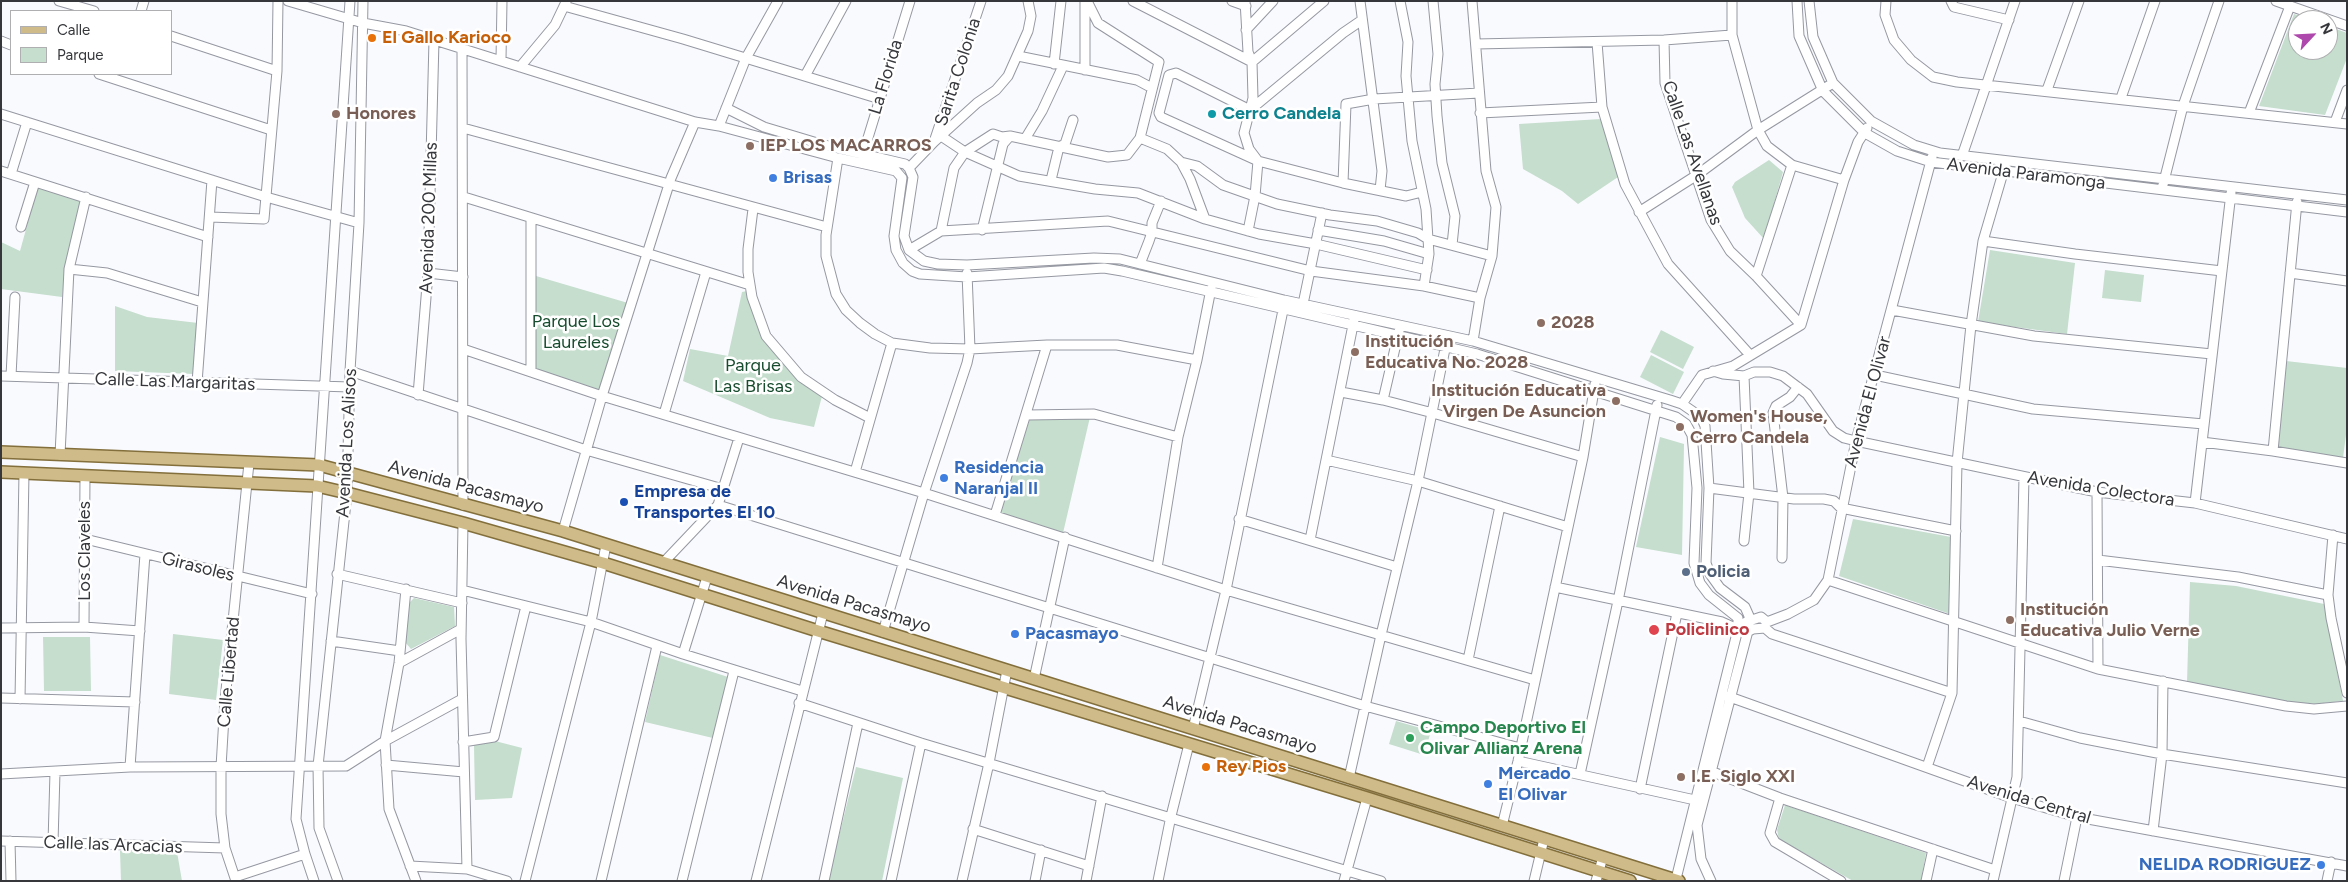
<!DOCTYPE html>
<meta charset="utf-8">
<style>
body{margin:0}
#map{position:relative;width:2348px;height:882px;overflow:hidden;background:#f9fafe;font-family:Figtree,sans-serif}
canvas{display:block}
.frame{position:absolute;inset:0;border:2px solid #36373b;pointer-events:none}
.legend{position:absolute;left:10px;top:10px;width:162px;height:65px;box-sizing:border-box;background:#fff;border:1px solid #afafb1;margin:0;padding:6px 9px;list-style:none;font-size:15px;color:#36373b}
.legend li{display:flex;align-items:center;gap:10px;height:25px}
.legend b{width:25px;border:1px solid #afafb1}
.north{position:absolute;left:2288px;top:10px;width:50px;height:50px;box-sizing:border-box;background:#fff;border:1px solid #afafb1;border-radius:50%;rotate:65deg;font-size:14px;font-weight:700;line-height:20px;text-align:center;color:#36373b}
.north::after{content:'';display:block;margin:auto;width:18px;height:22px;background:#af48ac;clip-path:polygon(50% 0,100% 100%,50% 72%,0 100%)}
</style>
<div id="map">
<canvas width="2348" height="882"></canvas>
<div class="frame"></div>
<ul class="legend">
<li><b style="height:6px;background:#cebb89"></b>Calle</li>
<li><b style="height:14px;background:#c5decd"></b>Parque</li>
</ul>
<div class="north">N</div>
</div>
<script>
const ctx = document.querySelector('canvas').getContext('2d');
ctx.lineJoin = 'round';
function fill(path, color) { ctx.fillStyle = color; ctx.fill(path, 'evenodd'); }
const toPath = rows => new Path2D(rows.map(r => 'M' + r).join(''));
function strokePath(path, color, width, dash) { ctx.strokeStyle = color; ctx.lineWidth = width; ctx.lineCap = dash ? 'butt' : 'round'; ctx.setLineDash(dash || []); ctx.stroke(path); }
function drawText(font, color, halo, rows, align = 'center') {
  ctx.font = font + ' Figtree,sans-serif'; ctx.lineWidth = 5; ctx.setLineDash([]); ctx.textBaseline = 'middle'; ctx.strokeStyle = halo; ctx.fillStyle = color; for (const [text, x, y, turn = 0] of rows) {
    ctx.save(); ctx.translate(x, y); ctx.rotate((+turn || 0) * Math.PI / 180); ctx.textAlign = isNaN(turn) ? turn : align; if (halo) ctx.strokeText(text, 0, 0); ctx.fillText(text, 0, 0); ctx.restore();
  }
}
const green = toPath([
 [2294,14,2312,20,2298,20,2298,50,2328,50,2328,26,2347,33,2347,58,2325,115,2259,106],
 [1601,119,1618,177,1578,204,1562,191,1523,169,1519,124],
 [1769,160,1783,172,1764,239,1745,218,1732,187,1735,182],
 [38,186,81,198,66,266,62,297,1,289,1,242,20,251],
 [1990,250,2075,263,2067,334,1978,322],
 [2105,270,2144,275,2141,302,2102,298],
 [536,276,628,303,600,392,534,370],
 [747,291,764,337,822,396,814,427,770,418,683,381,690,349,728,356,742,292],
 [115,306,147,317,198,323,194,374,115,371],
 [1661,330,1694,347,1683,369,1650,352],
 [1651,355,1684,372,1673,394,1640,377],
 [2286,361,2347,368,2347,427,2343,458,2278,448],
 [1090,417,1063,533,1000,513,1030,418],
 [1660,437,1684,444,1682,555,1636,547],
 [1853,519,1951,537,1950,614,1839,576],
 [2190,582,2236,586,2324,604,2343,701,2315,704,2286,702,2187,682],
 [414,598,454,607,455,626,411,649,405,642,408,604],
 [173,634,223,640,216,700,169,694],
 [43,637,90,637,91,691,44,691],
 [660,655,728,677,713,738,645,722],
 [1396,721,1431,731,1424,755,1389,744],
 [495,741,522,748,512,798,475,800,474,745],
 [856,767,903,778,882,881,828,881],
 [1785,805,1926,853,1921,881,1853,881,1779,839,1777,830],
 [120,851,177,852,182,881,121,881]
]);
const minor = toPath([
 [59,1,94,11],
 [288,1,363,23,406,31,695,122,719,126,838,158,896,171,902,178,894,236,896,250,903,263,912,271,920,274,967,277,1104,268,1122,271,1477,354,1676,417,1686,424,1692,435,1697,488,1694,563,1700,583,1709,595,1738,618,1738,629,1676,879],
 [1087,1,1098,23,1159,62,1140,138,1127,155,1108,157,1010,136,1002,137,993,134,965,152,954,168,941,231,1108,221,1311,271,1424,286,1480,298],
 [1133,1,1252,62,1324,1],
 [1232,1,1246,6],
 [1245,1,1248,52,1252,62,1253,98,1244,133,1249,149,1258,161,1255,196,1248,231],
 [1360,1,1382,171,1380,190],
 [1400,1,1408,42,1406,76,1412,141,1426,209,1429,254,1424,286],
 [1433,1,1438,54,1435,84,1437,116,1442,163,1455,216,1452,245],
 [1472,1,1486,171,1496,207,1492,256,1480,298,1473,341],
 [1732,1,1732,35,1758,130,1767,146,1792,165,1844,180],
 [1797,1,1799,36,1823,91,1865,133,1897,151,1931,162,2347,212],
 [1809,1,1813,37,1833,83,1871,121,1914,145,1940,153,2347,200],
 [1886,1,1885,15,1894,40,1911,60,1933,77,1957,82,2347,124],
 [1951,1,1954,7,2009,20],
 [2276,1,2347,26],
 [564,6,683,39,880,99],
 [141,11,144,1],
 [1362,20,1343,33,1250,110,1176,73,1169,75,1159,113,1161,117,1258,161,1343,183,1406,196,1422,192],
 [1246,30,1273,1],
 [171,36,277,71],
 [1664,40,1665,83,1711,220,1730,251,1756,276,1801,325],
 [1,41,11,45],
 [1597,42,1602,107,1625,184,1668,264,1750,355],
 [1476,44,1664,40,1732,35],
 [462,48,463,505],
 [1018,56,1137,80,1152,88],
 [501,60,502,1],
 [1054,64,1061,1],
 [520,67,555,25,566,2],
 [1085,70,1085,1],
 [99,74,271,130],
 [805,76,846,1],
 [2047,90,2079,1],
 [2121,98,2155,1],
 [726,108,764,127,824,145,905,164,909,168,913,177,904,236,909,250,924,261,938,264,967,265,1094,258,1120,259,1284,300,1473,341,1670,400,1682,404,1701,417,1705,426,1709,488,1706,563,1710,574,1720,588,1745,607,1749,616,1749,627,1697,825,1701,859,1711,881],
 [1480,113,1602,107],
 [2249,113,2290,6],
 [1,114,266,197,359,223],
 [2335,122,2347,90],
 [719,126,746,58,778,1],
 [463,128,827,227],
 [941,136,965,152,1019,176,1095,189,1138,193,1205,219,1259,234,1316,244,1427,270],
 [1140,138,1167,149,1181,162,1190,179,1205,219],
 [1025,139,1042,111,1063,66],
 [934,142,981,1],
 [863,154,910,1],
 [1962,156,2015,1],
 [838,158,826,235,826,256,836,294,846,310,860,323,875,334,892,343,930,348,970,349,1047,345,1117,345,1197,360],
 [1181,162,1197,166,1223,185,1277,204,1330,215,1377,221,1418,233,1428,239,1492,256],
 [909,168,934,142,977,103,996,90,1008,76,1028,31,1031,16,1028,1],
 [1,171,208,237],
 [11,174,27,122],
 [1051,180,1059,147,1065,144,1073,120],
 [1343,183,1346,104,1374,99,1479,93],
 [2163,185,2183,106,2219,1],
 [464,197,750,285],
 [753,209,748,249,748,272,752,297,766,336,801,377,835,400,870,418],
 [1639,212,1697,175,1758,130,1833,83],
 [210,217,264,219,277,71,278,1],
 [21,227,35,182],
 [982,230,1003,144,1010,136],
 [1318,230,1384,241,1429,254],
 [1983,241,2075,254,2222,271],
 [909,250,941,231],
 [1140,264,1149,241,1152,232,1152,223,1161,201],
 [69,269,107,273,202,302],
 [428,273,463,277],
 [2290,273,2347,281],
 [1756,276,1792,165],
 [1303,304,1322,213],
 [1892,310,2034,336,2212,354],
 [463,349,602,396,924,493,1226,590,1535,680],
 [350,371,586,450,723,489],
 [1713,371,1723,374,1744,376,1754,372,1770,372,1783,376,1807,394,1833,431,1844,438,1856,441,2097,492,2195,503,2347,539],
 [531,372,531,218],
 [1875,375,2033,409,2204,424],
 [1,376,350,387],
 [11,376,15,297],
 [1744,376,1749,493,1744,541],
 [197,383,212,180],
 [1341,392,1383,400,1433,413,1583,457],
 [418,395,428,273,434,40],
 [1383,400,1399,331],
 [1682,404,1702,375,1733,366,1801,325,1844,180,1858,142,1867,128],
 [664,414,706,272],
 [1027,415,1094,414,1178,437],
 [2202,442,2273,451,2347,463],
 [2273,451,2297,202],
 [60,455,69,269,86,197],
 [1326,460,1418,481,1568,527],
 [855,472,892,343],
 [1709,488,1794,499,1824,499,1834,501,1841,508,1956,531],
 [2097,492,2098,669],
 [2195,503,2231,193],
 [718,505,1365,706,1520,748],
 [995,515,1047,345],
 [1239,519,1397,567],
 [463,523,461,639,467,869],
 [563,531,602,396,671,178,695,122],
 [2333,535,2328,595,2331,618,2347,693],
 [85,539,312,594],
 [1310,540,1354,320],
 [1782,558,1783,498,1773,413,1776,406,1790,397,1798,387],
 [2098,560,2238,577,2328,595],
 [663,563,718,505,739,438],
 [1157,568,1178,437,1197,360,1211,289],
 [337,574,462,603],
 [1828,580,2098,669,2286,706,2314,709,2347,706],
 [1555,587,1722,622,1742,631],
 [406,589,399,663,385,741,389,809,416,881],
 [462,590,591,622,683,654,802,691],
 [1746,622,1761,617,1767,622],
 [1767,622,1788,614,1814,600,1828,580,1856,441,1932,157],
 [84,627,85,476],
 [1,628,84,627,140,631],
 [883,632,924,493,967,363,970,349,967,273],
 [1747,632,1753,629,1765,628,1772,634,1952,693],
 [331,641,400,651],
 [683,654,707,577],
 [1468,660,1500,506],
 [399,663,461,629],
 [1034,679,1065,537],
 [1727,696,2012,798,2077,817,2347,866],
 [1,698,135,702],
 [20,699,24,473],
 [799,703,921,743,1381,881],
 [2019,721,2080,738,2162,754,2347,783],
 [1193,729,1226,590,1283,310],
 [463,742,494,737,526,606],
 [1518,761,1695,800],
 [386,765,464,772],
 [130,767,145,554],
 [1927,767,1952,693,1957,463,1964,393,1971,325,1983,241,2005,166],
 [1705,769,1780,798,1995,870],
 [1,774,130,767,346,766,385,741,462,699],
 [1580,774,1618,601,1657,405],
 [1349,778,1381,635,1418,481,1446,344],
 [1640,789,1677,613],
 [1780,798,1770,833,1775,842,1841,881],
 [1502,826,1518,761,1583,457,1595,384],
 [973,829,1089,866],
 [2153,831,2162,754,2163,681],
 [1,841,225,848],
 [10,841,11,881],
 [53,843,55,772],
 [410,866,467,869,507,881],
 [235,877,305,854],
 [236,881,225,848,221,814,221,767,225,700,249,463],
 [314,881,305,854,296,819,350,1],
 [338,881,319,828,318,766,347,493,350,371,359,223,363,1],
 [525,881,591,622,606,545],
 [601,881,657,646],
 [682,881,734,671],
 [756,881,823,613],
 [824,881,858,723],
 [891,881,921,743],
 [962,881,989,763,1007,670],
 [1035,881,1041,850],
 [1086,881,1102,796],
 [1158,881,1171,816,1189,744],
 [1344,881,1367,798],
 [1534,881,1544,839],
 [1596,881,1603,857],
 [1926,881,1933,849],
 [1993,881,2017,777,2024,477],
 [2064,881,2077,817],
 [2327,881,2331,862]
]);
const major = toPath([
 [1,452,319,465,563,531,1679,881],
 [1,472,317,486,347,493,463,523,603,563,818,631,1367,798,1630,881]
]);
const markers = [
 [372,38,5,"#e8710a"],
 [336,114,5,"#8d6e63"],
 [1212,114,5,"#0f9aa8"],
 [750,146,5,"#8d6e63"],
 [773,178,5,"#3f7fe0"],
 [1541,323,5,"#8d6e63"],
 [1355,352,5,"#8d6e63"],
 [1616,401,5,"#8d6e63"],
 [1680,427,5,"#8d6e63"],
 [944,478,5,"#3f7fe0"],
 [624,502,5,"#1a4fb4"],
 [1686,572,5,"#5c6f8a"],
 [2010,620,5,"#8d6e63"],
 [1654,630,6,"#e0444e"],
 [1015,634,5,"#3f7fe0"],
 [1410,738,5,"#2e9e5b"],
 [1206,767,5,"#e8710a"],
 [1681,777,5,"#8d6e63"],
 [1488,784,5,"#3f7fe0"],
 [2321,865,5,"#3f7fe0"]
];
const foodNames = [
 ["El Gallo Karioco",382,38],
 ["Rey Pios",1216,767]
];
const streetNames = [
 ["Sarita Colonia",958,72,-72],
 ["La Florida",886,77,-73],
 ["Calle Las Avellanas",1692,153,71],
 ["Avenida Paramonga",2026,174,7],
 ["Avenida 200 Millas",429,218,-88],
 ["Calle Las Margaritas",175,382,2],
 ["Avenida El Olivar",1868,402,-75],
 ["Avenida Los Alisos",347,443,-87],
 ["Avenida Pacasmayo",466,487,15],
 ["Avenida Colectora",2101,489,9],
 ["Los Claveles",85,551,-90],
 ["Girasoles",198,567,14],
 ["Avenida Pacasmayo",854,604,17],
 ["Calle Libertad",229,672,-85],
 ["Avenida Pacasmayo",1240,725,17],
 ["Avenida Central",2029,800,17],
 ["Calle las Arcacias",113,845,2]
];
const educationNames = [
 ["Honores",346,114],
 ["IEP LOS MACARROS",760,146],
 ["2028",1551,323],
 ["Institución",1365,342],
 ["Educativa No. 2028",1365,363],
 ["Institución Educativa",1606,391,"right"],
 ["Virgen De Asuncion",1606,412,"right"],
 ["Women's House,",1690,417],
 ["Cerro Candela",1690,438],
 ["Institución",2020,610],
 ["Educativa Julio Verne",2020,631],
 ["I.E. Siglo XXI",1691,777]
];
const cultureNames = [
 ["Cerro Candela",1222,114]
];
const shopNames = [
 ["Brisas",783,178],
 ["Residencia",954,468],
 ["Naranjal II",954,489],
 ["Pacasmayo",1025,634],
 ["Mercado",1498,774],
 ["El Olivar",1498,795],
 ["NELIDA RODRIGUEZ",2311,865,"right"]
];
const parkNames = [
 ["Parque Los",576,322],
 ["Laureles",576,343],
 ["Parque",753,366],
 ["Las Brisas",753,387]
];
const transitNames = [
 ["Empresa de",634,492],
 ["Transportes El 10",634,513]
];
const serviceNames = [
 ["Policia",1696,572]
];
const healthNames = [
 ["Policlinico",1665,630]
];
const leisureNames = [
 ["Campo Deportivo El",1420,728],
 ["Olivar Allianz Arena",1420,749]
];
fill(green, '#c5decd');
strokePath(minor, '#9698a2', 11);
strokePath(major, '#836f3b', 14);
strokePath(minor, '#fff', 9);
strokePath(major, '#cebb89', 11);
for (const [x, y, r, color] of markers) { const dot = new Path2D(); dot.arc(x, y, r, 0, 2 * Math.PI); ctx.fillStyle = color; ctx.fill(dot); strokePath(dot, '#fff', 2); }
drawText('bold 18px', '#c56008', '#fff', foodNames, 'left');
drawText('18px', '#36373b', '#fff', streetNames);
drawText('bold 18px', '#785e54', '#fff', educationNames, 'left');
drawText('bold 18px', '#0d838f', '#fff', cultureNames, 'left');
drawText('bold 18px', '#366cbe', '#fff', shopNames, 'left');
drawText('18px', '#174c2e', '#fff', parkNames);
drawText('bold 18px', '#164399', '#fff', transitNames, 'left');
drawText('bold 18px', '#4e5e75', '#fff', serviceNames, 'left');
drawText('bold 18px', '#be3a42', '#fff', healthNames, 'left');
drawText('bold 18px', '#27864d', '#fff', leisureNames, 'left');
</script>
